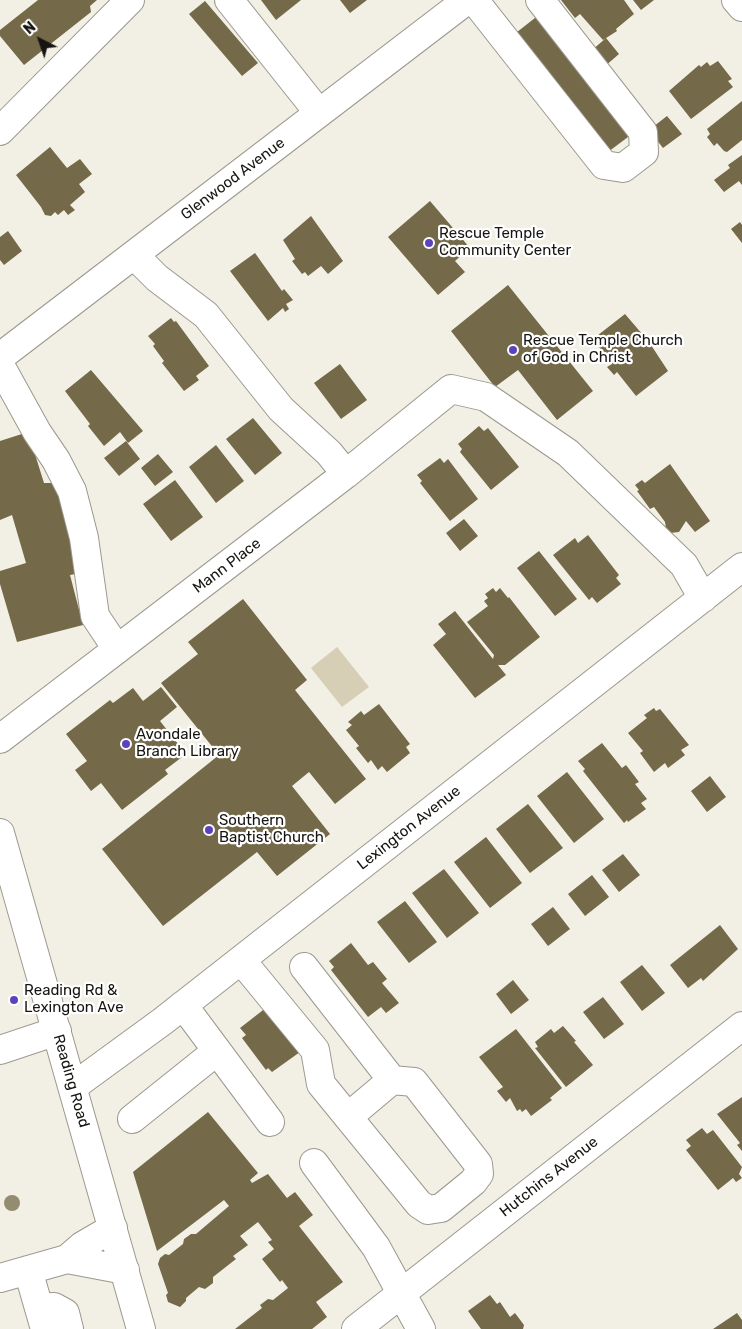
<!DOCTYPE html>
<style>
body{margin:0}
#map{position:relative;width:742px;height:1329px;overflow:hidden;background:#f2efe4;font-family:Rubik,sans-serif}
canvas{display:block}
.north{position:absolute;left:15px;top:15px;width:50px;height:50px;-webkit-text-stroke:4px #fff;paint-order:stroke;rotate:319deg;font-size:14px;font-weight:700;line-height:20px;text-align:center;color:#161511}
.north::after{content:'';display:block;margin:auto;width:18px;height:22px;background:#161511;clip-path:polygon(50% 0,100% 100%,50% 72%,0 100%)}
</style>
<div id="map">
<canvas width="742" height="1329"></canvas>
<div class="north">N</div>
</div>
<script>
const ctx = document.querySelector('canvas').getContext('2d');
ctx.lineJoin = 'round';
function fill(path, color) { ctx.fillStyle = color; ctx.fill(path, 'evenodd'); }
const toPath = rows => new Path2D(rows.map(r => 'M' + r).join(''));
function strokePath(path, color, width, dash) { ctx.strokeStyle = color; ctx.lineWidth = width; ctx.lineCap = dash ? 'butt' : 'round'; ctx.setLineDash(dash || []); ctx.stroke(path); }
function drawText(font, color, halo, rows, align = 'center') {
  ctx.font = font + ' Rubik,sans-serif'; ctx.lineWidth = 4.5; ctx.setLineDash([]); ctx.textBaseline = 'middle'; ctx.strokeStyle = halo; ctx.fillStyle = color; for (const [text, x, y, turn = 0] of rows) {
    ctx.save(); ctx.translate(x, y); ctx.rotate((+turn || 0) * Math.PI / 180); ctx.textAlign = isNaN(turn) ? turn : align; if (halo) ctx.strokeText(text, 0, 0); ctx.fillText(text, 0, 0); ctx.restore();
  }
}
const green = toPath([
 [337,647,369,687,342,707,311,668]
]);
const building = toPath([
 [38,0,97,0,90,6,91,12,24,65,0,36,0,30],
 [261,0,301,0,276,20],
 [340,0,367,0,350,13],
 [561,0,624,0,634,14,616,29,617,31,603,40,580,14,575,18],
 [633,0,654,0,641,10],
 [205,1,258,63,242,76,189,14],
 [540,14,632,134,604,155,512,36],
 [606,38,619,54,604,67,591,51],
 [718,61,732,79,728,81,733,87,691,119,669,91,699,65,701,67,707,62,710,66],
 [742,101,742,140,727,152,724,151,717,143,714,146,707,137,710,134,707,129],
 [667,116,682,134,663,148,649,130],
 [50,147,67,168,80,159,92,174,79,184,85,192,70,205,75,210,68,215,64,210,58,215,55,212,51,216,45,215,41,207,16,175],
 [742,155,742,185,739,181,724,192,714,180,730,168,728,165],
 [430,201,470,248,455,261,465,272,438,295,388,237],
 [311,216,343,261,328,274,321,266,308,276,305,272,302,274,292,261,295,259,283,240],
 [740,222,742,225,742,243,731,229],
 [8,231,22,251,4,265,0,260,0,237],
 [255,253,282,291,284,289,293,300,286,304,289,309,285,312,283,308,268,321,230,271],
 [508,285,593,391,557,420,518,370,495,387,451,331],
 [625,314,649,342,668,371,636,396,617,372,614,375,607,367,612,364,593,339],
 [171,318,174,322,176,321,209,366,196,376,199,380,184,391,162,363,164,361,153,346,155,344,148,336],
 [340,364,367,400,341,419,314,383],
 [91,370,143,431,128,443,120,432,104,446,88,426,90,424,65,391],
 [253,418,282,453,255,475,226,439],
 [479,426,484,431,488,428,519,467,491,490,460,452,462,449,458,444],
 [28,432,44,483,55,483,81,573,70,575,83,625,17,642,0,584,0,571,26,563,12,515,0,520,0,441],
 [126,441,140,459,119,476,104,458],
 [216,445,244,481,216,503,189,467],
 [158,454,173,472,155,486,141,468],
 [440,458,444,463,448,459,478,499,450,521,420,483,422,481,417,475],
 [670,464,710,521,695,532,686,521,679,532,670,533,666,528,665,522,654,507,650,509,637,491,639,490,635,485,642,480,645,483],
 [175,480,203,517,171,541,143,504],
 [464,519,478,536,460,551,446,533],
 [588,535,619,575,616,578,621,584,597,603,592,597,589,600,553,555,575,538,578,543],
 [539,551,577,599,555,616,517,568],
 [493,588,496,592,500,588,508,598,509,597,540,637,505,665,498,665,506,675,475,698,433,645,446,634,438,624,455,611,493,659,494,655,467,622,488,606,484,601,488,598,485,594],
 [243,599,307,680,295,690,366,779,335,804,309,772,292,786,330,834,277,876,257,852,163,926,102,849,219,755,161,683,198,654,188,642],
 [161,687,177,707,160,721,186,754,165,770,168,774,122,810,101,783,91,791,75,770,87,761,66,734,110,700,113,703,133,688,143,701],
 [379,704,410,744,406,747,410,753,387,772,382,766,378,770,371,760,368,763,356,748,359,746,346,730,352,725,348,722,361,711,364,715],
 [654,708,656,711,660,709,689,745,681,750,685,755,668,768,665,763,654,772,640,753,643,751,628,733,647,718,644,715],
 [602,743,622,768,626,765,639,782,635,784,647,799,641,803,646,809,628,822,627,820,624,823,583,771,585,769,578,761],
 [567,772,604,819,574,843,537,796],
 [710,776,726,797,707,812,691,791],
 [528,804,563,848,530,873,496,829],
 [486,837,522,883,490,908,454,862],
 [623,854,640,875,619,892,602,870],
 [444,869,479,913,447,938,412,893],
 [592,875,609,897,585,916,568,894],
 [405,901,437,942,409,963,377,922],
 [553,907,570,929,548,946,531,924],
 [720,925,738,949,703,981,701,978,688,988,670,965],
 [351,943,368,965,373,962,387,979,382,983,399,1003,386,1013,381,1007,368,1017,331,970,334,967,329,961],
 [642,965,665,993,642,1011,620,982],
 [513,980,529,1000,511,1014,496,994],
 [603,997,624,1024,604,1039,583,1012],
 [267,1007,300,1052,272,1072,268,1068,266,1070,242,1038,246,1035,240,1028],
 [563,1026,576,1041,574,1042,593,1065,566,1087,535,1048,538,1047,535,1042,551,1029,554,1033],
 [516,1029,562,1088,550,1098,552,1100,531,1116,526,1109,522,1112,520,1109,517,1111,510,1098,506,1102,497,1091,503,1087,479,1057],
 [742,1097,742,1151,737,1145,740,1143,717,1114],
 [208,1112,258,1173,250,1180,252,1183,268,1174,287,1198,295,1192,313,1215,299,1226,343,1282,316,1302,327,1317,312,1329,235,1329,262,1308,260,1305,268,1299,273,1300,288,1288,282,1280,280,1282,262,1259,274,1249,268,1242,272,1240,258,1222,240,1236,248,1245,233,1256,236,1259,213,1277,213,1283,205,1289,199,1287,186,1298,186,1301,180,1307,168,1302,166,1295,168,1293,158,1264,160,1258,165,1254,169,1255,183,1244,184,1239,191,1234,196,1234,229,1206,224,1200,157,1251,133,1172],
 [702,1128,707,1134,713,1130,742,1167,739,1174,742,1178,736,1182,733,1178,718,1190,686,1150,691,1146,686,1140],
 [490,1295,497,1304,500,1302,510,1317,515,1313,524,1325,523,1329,481,1329,468,1311],
 [737,1313,742,1320,742,1329,713,1329]
]);
const minor = toPath([
 [229,0,319,113],
 [474,0,604,165,623,168,644,152,643,132,540,0],
 [736,0,742,7],
 [0,131,130,0],
 [134,255,157,278,206,315,281,409,329,453,346,474],
 [0,357,467,0],
 [0,365,37,432,56,460,72,491,84,538,95,616,117,649],
 [0,739,346,474,451,389,486,397,568,453,684,565,703,598],
 [241,960,315,1050,321,1084,419,1204,428,1210,441,1208,473,1182,479,1174,478,1164,414,1082,392,1080,304,967],
 [183,1005,270,1122],
 [0,1050,57,1031],
 [74,1086,163,1021,742,567],
 [348,1117,392,1080],
 [132,1119,217,1051],
 [314,1163,376,1247,421,1329],
 [67,1259,82,1246,113,1228],
 [28,1270,45,1329],
 [0,1278,67,1259,125,1270],
 [39,1308,54,1307,65,1313,69,1329],
 [356,1329,742,1026]
]);
const major = toPath([
 [0,833,141,1329]
]);
const trees = [
 [12,1203]
];
const markers = [
 [429,243,5,"#5c43bb"],
 [513,350,5,"#5c43bb"],
 [126,744,5,"#5c43bb"],
 [209,830,5,"#5c43bb"],
 [14,1000,5,"#5c43bb"]
];
const streetNames = [
 ["Glenwood Avenue",233,179,-37],
 ["Mann Place",227,566,-37],
 ["Lexington Avenue",409,828,-38],
 ["Reading Road",71,1081,74],
 ["Hutchins Avenue",549,1177,-38]
];
const poiNames = [
 ["Rescue Temple",439,234],
 ["Community Center",439,251],
 ["Rescue Temple Church",523,341],
 ["of God in Christ",523,358],
 ["Avondale",136,735],
 ["Branch Library",136,752],
 ["Southern",219,821],
 ["Baptist Church",219,838],
 ["Reading Rd &",24,991],
 ["Lexington Ave",24,1008]
];
fill(green, '#d6ceb5');
fill(building, '#746948');
strokePath(minor, '#9b988e', 30);
strokePath(major, '#9b988e', 30);
strokePath(minor, '#fff', 28);
strokePath(major, '#fff', 28);
ctx.fillStyle = '#948c6e';
for (const [x, y] of trees) { ctx.beginPath(); ctx.arc(x, y, 8, 0, 2 * Math.PI); ctx.fill(); }
for (const [x, y, r, color] of markers) { const dot = new Path2D(); dot.arc(x, y, r, 0, 2 * Math.PI); ctx.fillStyle = color; ctx.fill(dot); strokePath(dot, '#fff', 2); }
drawText('15px', '#161511', '#fff', streetNames);
drawText('15px', '#161511', '#fff', poiNames, 'left');
</script>
